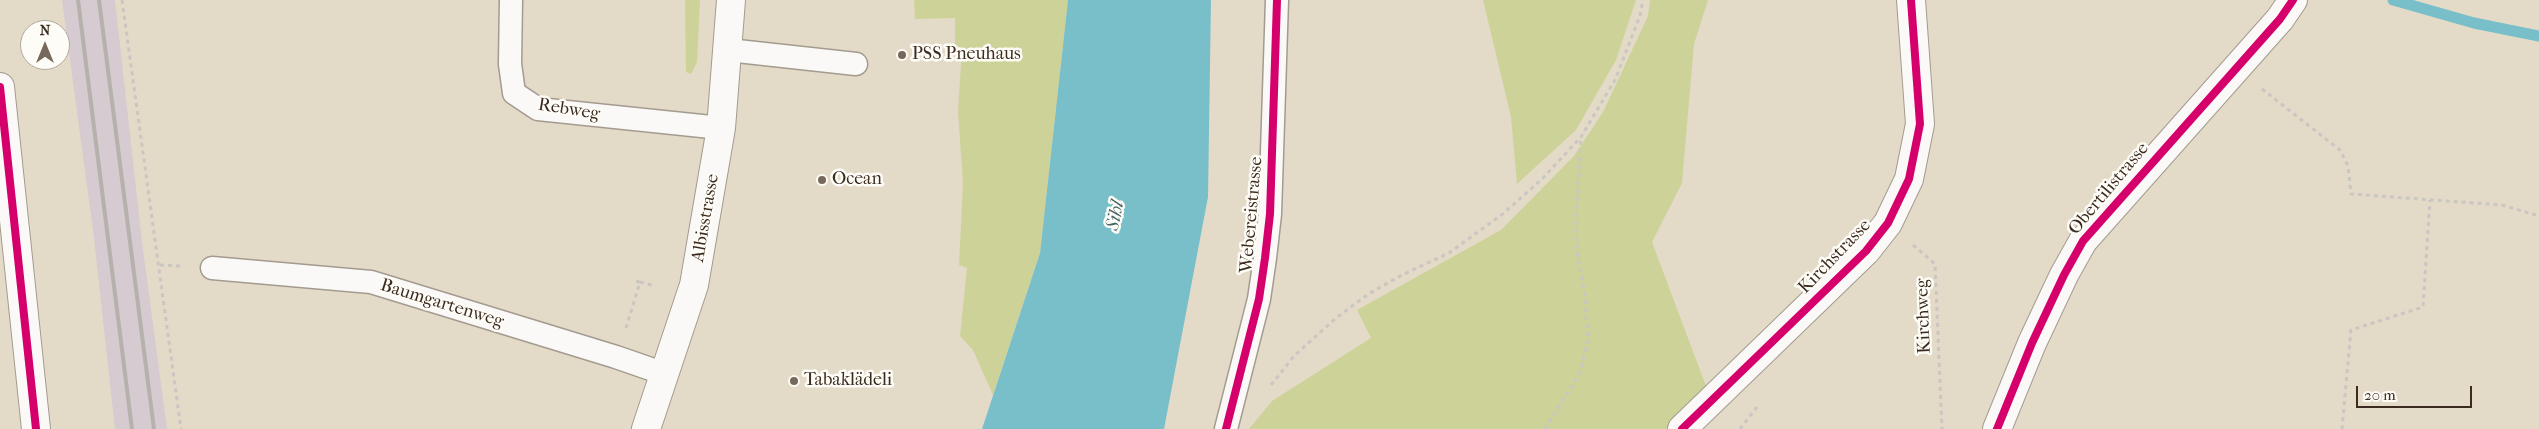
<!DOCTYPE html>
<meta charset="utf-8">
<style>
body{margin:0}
#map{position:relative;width:2539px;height:429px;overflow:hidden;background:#e4dac8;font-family:"IM FELL French Canon",serif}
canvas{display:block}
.north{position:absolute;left:20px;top:20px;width:50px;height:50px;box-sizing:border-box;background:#fdfcf7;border:1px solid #afa8a0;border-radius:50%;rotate:0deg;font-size:14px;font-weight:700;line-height:20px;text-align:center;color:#3b2a1e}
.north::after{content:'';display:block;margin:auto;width:18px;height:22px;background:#76685a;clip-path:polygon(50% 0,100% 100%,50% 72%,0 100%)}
.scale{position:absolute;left:2356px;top:386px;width:116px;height:22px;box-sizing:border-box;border:2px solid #3b2a1e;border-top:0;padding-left:6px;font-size:15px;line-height:18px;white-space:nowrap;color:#3b2a1e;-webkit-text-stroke:4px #fdfcf7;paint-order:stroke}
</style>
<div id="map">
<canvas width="2539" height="429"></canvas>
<div class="north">N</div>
<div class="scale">20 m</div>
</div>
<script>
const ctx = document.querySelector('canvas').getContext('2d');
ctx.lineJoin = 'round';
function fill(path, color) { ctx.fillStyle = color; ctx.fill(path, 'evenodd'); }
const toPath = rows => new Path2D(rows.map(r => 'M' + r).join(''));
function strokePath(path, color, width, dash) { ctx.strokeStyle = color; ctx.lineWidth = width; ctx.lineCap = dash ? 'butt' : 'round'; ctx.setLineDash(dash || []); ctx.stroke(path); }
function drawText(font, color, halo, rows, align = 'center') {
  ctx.font = font + ' "IM FELL French Canon",serif'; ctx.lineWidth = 5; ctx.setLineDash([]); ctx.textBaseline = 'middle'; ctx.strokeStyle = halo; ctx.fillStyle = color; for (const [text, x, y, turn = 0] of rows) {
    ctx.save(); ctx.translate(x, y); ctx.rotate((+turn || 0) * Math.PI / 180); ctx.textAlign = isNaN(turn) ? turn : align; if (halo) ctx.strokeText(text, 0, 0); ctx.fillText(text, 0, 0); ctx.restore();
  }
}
const industrial = toPath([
 [62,0,115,0,142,242,167,429,115,429,94,238]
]);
const green = toPath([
 [685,0,700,0,697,62,691,74,686,72],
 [914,0,1068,0,1040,253,993,395,973,350,960,336,967,268,959,265,963,183,958,112,962,48,955,45,955,18,915,19],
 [1483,0,1636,0,1616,60,1576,130,1517,184,1511,117],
 [1650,0,1708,0,1694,44,1682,183,1652,242,1707,389,1666,429,1249,429,1272,401,1371,338,1357,310,1501,230,1574,156,1603,112,1648,16]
]);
const water = toPath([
 [1068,0,1211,0,1208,197,1164,429,982,429,1040,253]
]);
const stream = toPath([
 [2393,0,2474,23,2539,36]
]);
const path = toPath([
 [122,0,181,429],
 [2262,89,2340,150,2348,166,2351,194,2502,205,2539,216],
 [1913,245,1935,264,1942,429],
 [160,265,181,266],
 [640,282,655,286],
 [626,328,640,282,635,281],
 [1271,385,1294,356,1336,318,1370,293,1402,275,1449,253,1504,213,1542,179,1581,137,1615,80,1640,16,1643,0],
 [1545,429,1580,373,1588,338,1585,296,1577,251,1576,219,1581,138],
 [1740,429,1757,407],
 [2342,429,2351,330,2423,307,2430,200]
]);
const lane = toPath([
 [511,0,510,64,514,93,538,109,721,128],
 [728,50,856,64],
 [212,268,371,282,616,357,665,374],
 [1226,429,1259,299,1265,258,1270,214,1277,0]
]);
const street = toPath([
 [1682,429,1866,251,1888,223,1909,179,1920,124,1911,0],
 [1997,429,2032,343,2064,275,2083,241,2280,19,2293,0]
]);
const secondary = toPath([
 [646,429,694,285,721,128,731,0]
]);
const primary = toPath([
 [0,87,36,429]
]);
const rail = toPath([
 [78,0,132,429],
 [99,0,154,429]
]);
const cycleway = toPath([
 [0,87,36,429],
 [1226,429,1259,299,1265,258,1270,214,1277,0],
 [1682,429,1866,251,1888,223,1909,179,1920,124,1911,0],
 [1997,429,2032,343,2064,275,2083,241,2280,19,2293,0]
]);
const markers = [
 [902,55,5,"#76685a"],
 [822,180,5,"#76685a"],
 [794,381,5,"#76685a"]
];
const poiNames = [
 ["PSS Pneuhaus",912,55],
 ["Ocean",832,180],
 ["Tabaklädeli",804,381]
];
const streetNames = [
 ["Rebweg",569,110,9],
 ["Obertilistrasse",2109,189,-50],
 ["Webereistrasse",1252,215,-85],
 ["Albisstrasse",706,218,-80],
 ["Kirchstrasse",1835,257,-46],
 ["Baumgartenweg",442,304,17],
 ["Kirchweg",1924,316,-92]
];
const waterNames = [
 ["Sihl",1116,216,-79]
];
fill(industrial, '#d5cbd1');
fill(green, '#cdd398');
fill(water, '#79bfc9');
strokePath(stream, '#79bfc9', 11);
strokePath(lane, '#a39b8f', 25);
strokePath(street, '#a39b8f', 30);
strokePath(secondary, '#a39b8f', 30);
strokePath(primary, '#a39b8f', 30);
strokePath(path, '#cac6c1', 3, [4, 4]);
strokePath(lane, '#fbf9f7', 22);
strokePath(street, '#fbf9f7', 28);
strokePath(secondary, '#fbf9f7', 28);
strokePath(primary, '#fbf9f7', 28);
strokePath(rail, '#b5b2ae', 4);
strokePath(cycleway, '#d6006c', 8);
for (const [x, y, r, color] of markers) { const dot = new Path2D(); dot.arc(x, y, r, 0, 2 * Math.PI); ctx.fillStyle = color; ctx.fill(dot); strokePath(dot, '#fdfcf7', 2); }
drawText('18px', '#3b2a1e', '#fdfcf7', poiNames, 'left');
drawText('18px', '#3b2a1e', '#fdfcf7', streetNames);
drawText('italic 19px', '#416163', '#fdfcf7', waterNames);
</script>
